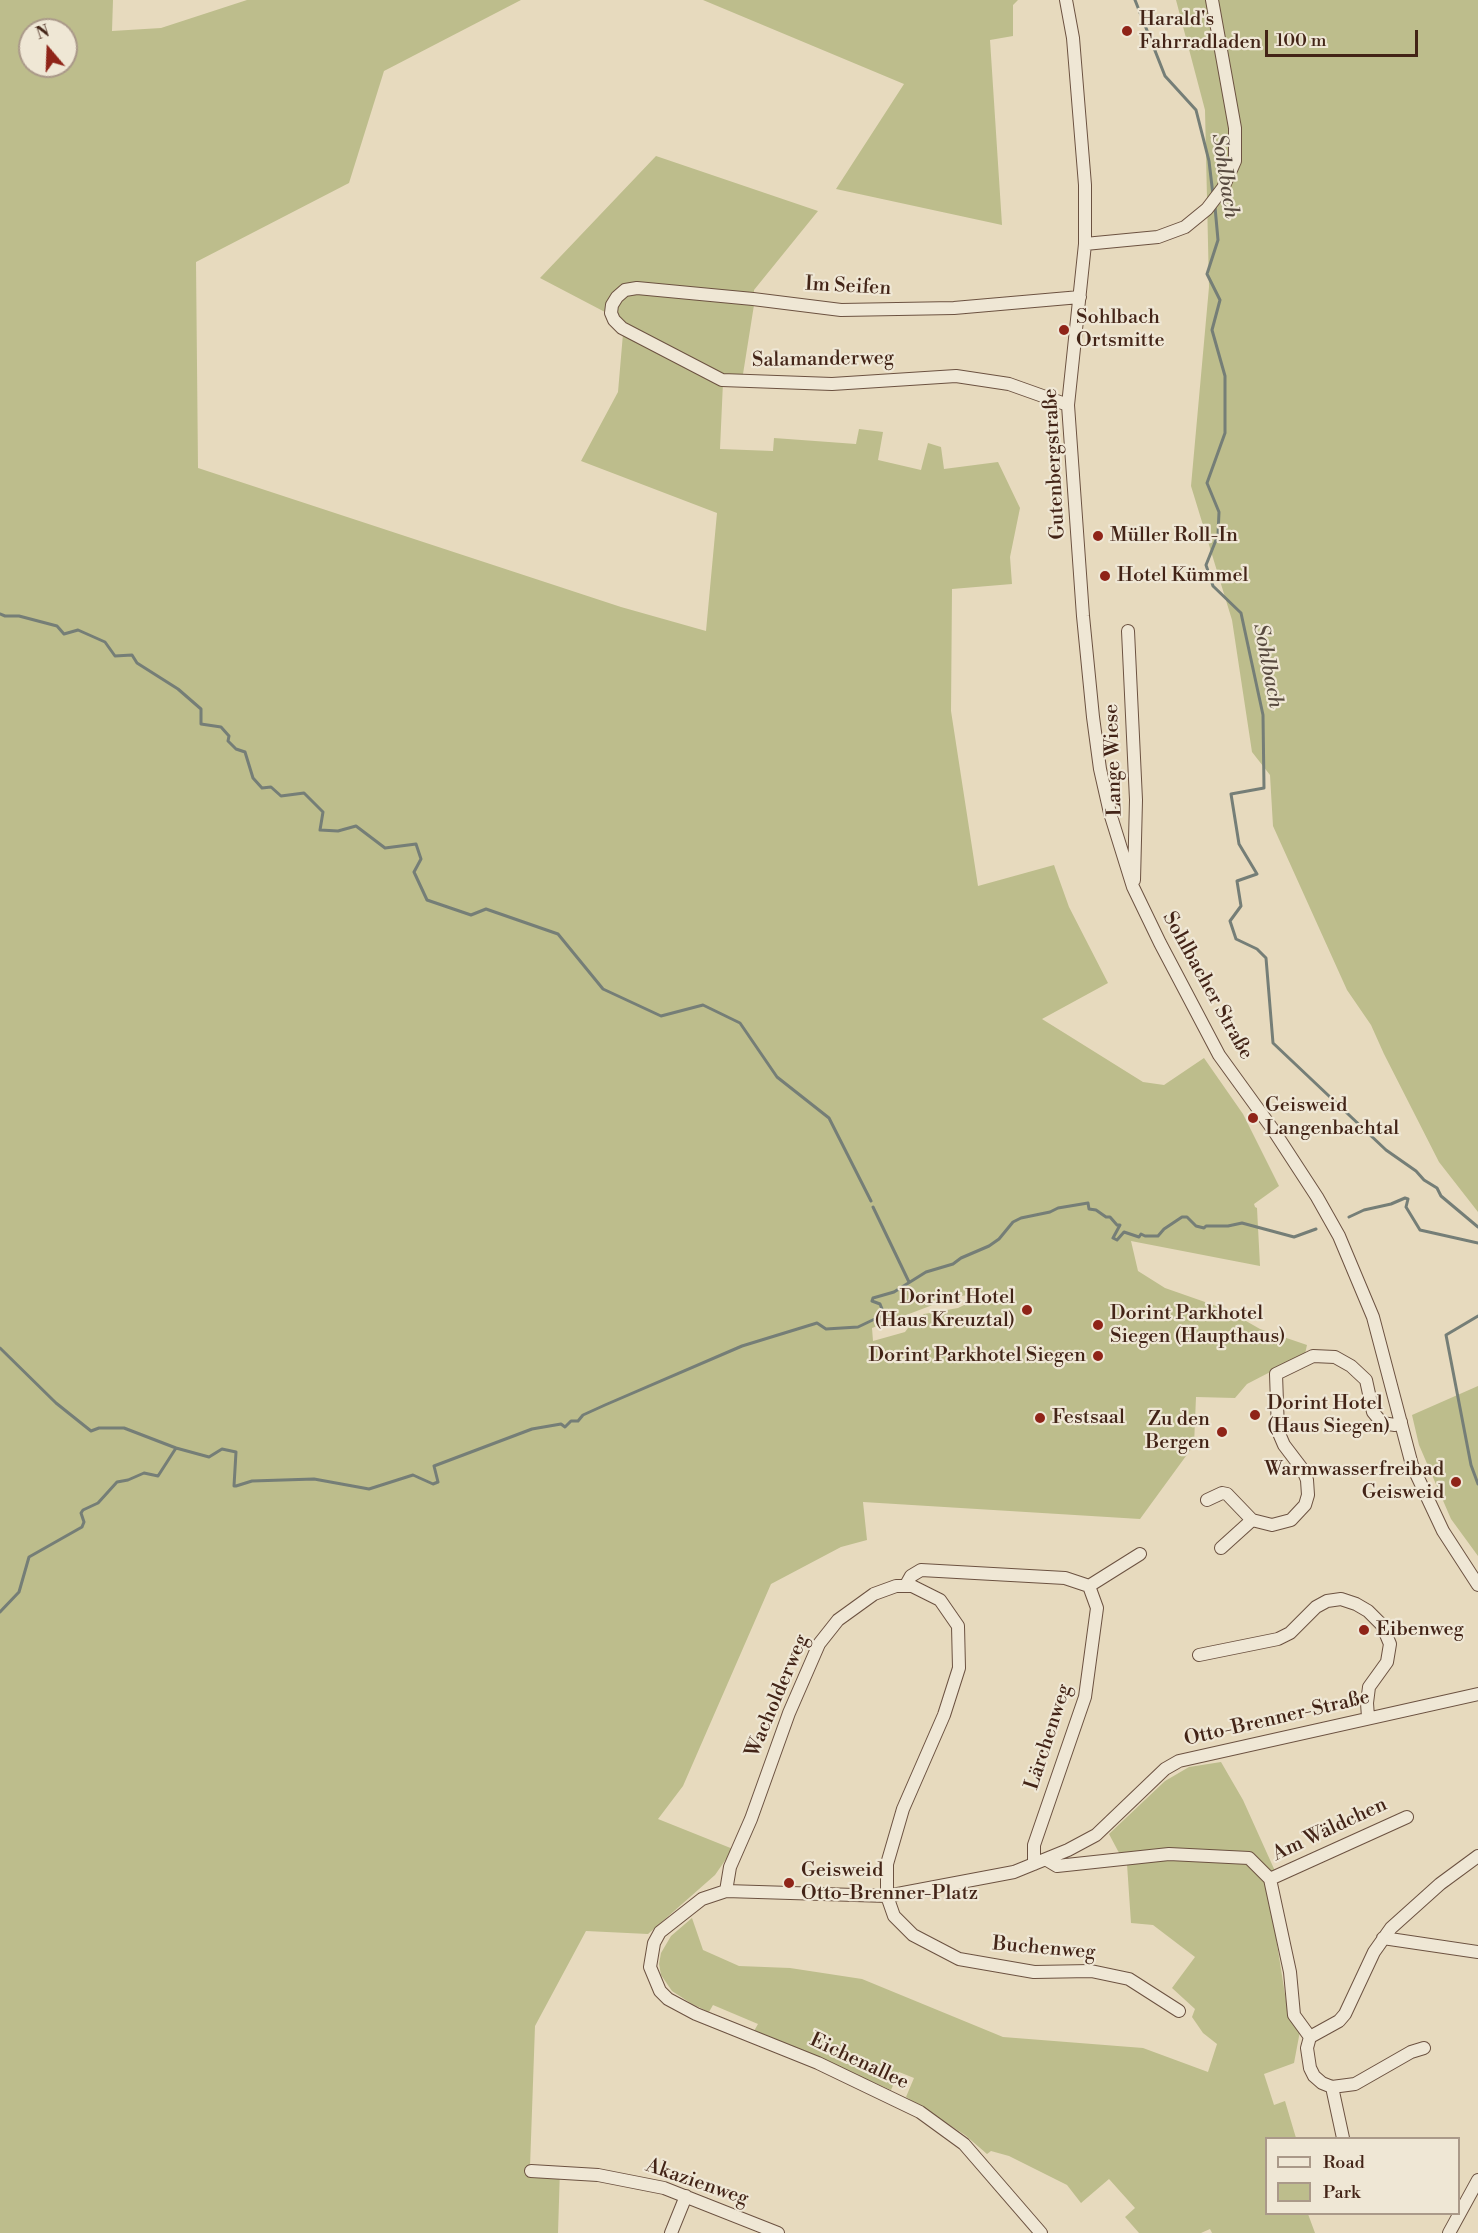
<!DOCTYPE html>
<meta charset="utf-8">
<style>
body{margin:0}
#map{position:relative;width:1478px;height:2233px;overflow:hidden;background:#e7dabe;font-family:"Libre Bodoni",serif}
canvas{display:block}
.legend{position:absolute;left:1265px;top:2137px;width:195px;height:78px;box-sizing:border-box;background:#efe7d5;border:2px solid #aa9989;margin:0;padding:8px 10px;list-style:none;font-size:18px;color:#432417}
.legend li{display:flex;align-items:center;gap:12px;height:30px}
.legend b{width:30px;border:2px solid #aa9989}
.north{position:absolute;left:18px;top:18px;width:60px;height:60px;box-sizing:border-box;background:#efe7d5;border:2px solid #aa9989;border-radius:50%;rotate:341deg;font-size:16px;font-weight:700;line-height:24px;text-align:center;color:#432417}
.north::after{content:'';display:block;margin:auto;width:21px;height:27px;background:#8f2418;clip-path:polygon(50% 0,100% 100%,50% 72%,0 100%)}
.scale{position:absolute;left:1265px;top:30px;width:153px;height:27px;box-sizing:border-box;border:3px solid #432417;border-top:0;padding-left:8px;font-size:18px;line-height:21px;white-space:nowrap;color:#432417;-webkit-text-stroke:4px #efe7d5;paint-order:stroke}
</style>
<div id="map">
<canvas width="1478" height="2233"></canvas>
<ul class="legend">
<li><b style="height:8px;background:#efe7d5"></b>Road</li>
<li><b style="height:16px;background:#bdbd8c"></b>Park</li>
</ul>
<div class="north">N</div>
<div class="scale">100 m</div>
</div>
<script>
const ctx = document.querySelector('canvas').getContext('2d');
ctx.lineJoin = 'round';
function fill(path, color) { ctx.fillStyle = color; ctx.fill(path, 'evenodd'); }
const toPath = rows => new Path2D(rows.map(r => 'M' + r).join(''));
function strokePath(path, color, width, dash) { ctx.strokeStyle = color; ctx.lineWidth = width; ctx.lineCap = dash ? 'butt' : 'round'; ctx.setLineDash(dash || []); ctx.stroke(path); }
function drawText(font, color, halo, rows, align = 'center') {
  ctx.font = font + ' "Libre Bodoni",serif'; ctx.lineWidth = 4.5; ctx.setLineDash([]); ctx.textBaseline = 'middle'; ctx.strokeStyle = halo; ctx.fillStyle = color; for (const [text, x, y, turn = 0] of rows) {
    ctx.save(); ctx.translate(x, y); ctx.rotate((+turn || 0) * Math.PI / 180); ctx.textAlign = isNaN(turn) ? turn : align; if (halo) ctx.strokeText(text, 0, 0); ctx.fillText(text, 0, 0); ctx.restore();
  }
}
const green = toPath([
 [0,0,113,0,112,31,161,28,247,0,521,0,384,71,349,183,196,262,198,468,621,607,706,631,717,513,581,461,618,392,624,322,540,278,656,156,818,211,754,290,754,305,743,374,723,382,720,449,773,451,774,438,856,444,859,429,883,432,878,460,921,470,928,443,941,447,944,469,998,462,1020,508,1010,557,1012,584,952,589,951,711,978,886,1054,865,1069,907,1108,983,1042,1019,1143,1082,1164,1085,1204,1058,1243,1114,1279,1186,1254,1204,1255,1207,1257,1208,1260,1266,1131,1241,1138,1271,1165,1288,1225,1309,1260,1329,1307,1345,1305,1354,1247,1384,1235,1398,1196,1397,1194,1445,1140,1519,863,1502,867,1540,841,1547,771,1584,683,1786,658,1819,733,1849,715,1875,648,1934,586,1931,535,2026,530,2167,560,2168,558,2233,0,2233],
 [30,30,66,30,66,66,30,66],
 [995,1290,958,1308,924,1314,911,1324,905,1332,873,1341,872,1328,951,1298],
 [703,0,1018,0,1013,5,1013,36,990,40,1002,225,836,189,904,84],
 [1176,0,1478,0,1478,1212,1439,1162,1384,1054,1371,1025,1347,990,1273,826,1270,775,1252,752,1232,620,1191,486,1209,287,1205,110],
 [1478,1386,1478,1556,1451,1519,1419,1445,1412,1415],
 [1221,1762,1243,1800,1275,1871,1269,1893,1286,2001,1291,2018,1300,2031,1294,2063,1264,2074,1274,2105,1285,2101,1296,2138,1266,2138,1266,2214,1308,2214,1315,2233,1212,2233,1210,2229,1201,2233,1139,2233,1125,2217,1135,2208,1109,2179,1081,2203,1067,2185,1009,2156,991,2151,987,2154,965,2135,906,2097,914,2078,899,2072,891,2090,754,2031,758,2024,713,2005,709,2012,692,2004,672,1991,661,1975,659,1964,661,1953,671,1936,692,1918,703,1950,739,1966,790,1968,862,1979,1003,2037,1143,2048,1208,2072,1217,2044,1203,2033,1192,2017,1195,2009,1172,1988,1195,1957,1153,1925,1131,1923,1127,1864,1118,1851,1109,1834,1165,1781,1189,1767]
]);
const stream = toPath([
 [1135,0,1165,76,1196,110,1209,161,1213,195],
 [1215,207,1218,240,1207,274,1220,300,1212,330,1225,376,1225,433,1207,483,1219,512,1218,535,1206,565,1213,586,1241,613,1263,715,1264,788,1231,794,1239,844,1257,874,1237,881,1241,906,1230,921,1236,939,1257,949,1266,958,1273,1043,1386,1150,1416,1171,1424,1180,1437,1188,1441,1196,1478,1227],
 [0,614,5,616,19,616,57,626,64,634,78,630,105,642,115,656,132,655,137,663,178,689,201,709,201,724,221,727,229,736,228,741,236,749,245,752,253,778,262,788,271,787,281,796,304,793,323,812,320,830,338,831,356,826,385,848,416,844,421,859,414,872,427,900,471,915,486,909,558,934,603,989,661,1016,703,1005,740,1023,777,1077,829,1118,871,1201],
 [873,1207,909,1282],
 [1349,1217,1364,1210,1391,1204,1405,1198,1408,1199,1406,1207,1420,1230,1478,1243],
 [1478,1316,1446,1335,1471,1465,1478,1484],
 [0,1348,56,1403,91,1431,99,1428,124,1428,176,1448],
 [0,1612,19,1592,29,1557,82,1527,84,1522,81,1513,83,1510,98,1503,117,1482,128,1480,144,1473,158,1476,176,1448,209,1457,222,1449,236,1452,234,1486,236,1486,252,1481,314,1479,369,1489,413,1475,433,1484,438,1482,434,1466,532,1429,561,1424,565,1427,571,1421,578,1421,583,1415,605,1405,742,1346,817,1323,826,1329,858,1327,879,1317,882,1309,880,1304,872,1301,873,1298,894,1292,926,1272,953,1264,961,1258,989,1246,999,1239,1013,1222,1021,1218,1050,1212,1058,1208,1088,1203,1089,1209,1096,1210,1106,1217,1110,1217,1117,1225,1120,1225,1113,1238,1117,1240,1124,1232,1139,1237,1141,1234,1145,1236,1158,1236,1164,1229,1182,1217,1187,1217,1196,1226,1204,1228,1206,1226,1228,1226,1242,1223,1294,1237,1316,1229]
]);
const minor = toPath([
 [1066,0,1073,38,1085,185,1085,244,1068,405,1083,616,1093,717,1100,769,1110,813,1133,887,1160,943,1219,1055,1274,1131,1317,1197,1339,1236,1373,1317,1412,1465,1443,1531,1478,1585],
 [1085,244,1158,237,1185,227,1207,209,1223,188,1235,161,1235,128,1212,0],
 [1068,405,1009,384,956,376,832,384,722,380,622,328,614,320,611,313,612,305,617,297,625,290,637,288,753,299,841,310,954,308,1080,297],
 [1128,631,1136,800,1134,880],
 [1207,1500,1222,1493,1227,1494,1252,1520,1272,1525,1291,1520,1305,1505,1308,1495,1307,1480,1303,1470,1284,1445,1278,1431,1276,1374,1313,1356,1335,1357,1351,1366,1366,1380,1373,1412,1382,1423,1395,1425,1401,1422],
 [1221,1548,1252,1520],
 [906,1585,911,1576,921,1570,1065,1578,1089,1586],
 [1199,1655,1278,1639,1290,1633,1316,1607,1327,1601,1341,1599,1356,1604,1368,1611,1382,1625,1390,1644,1387,1662,1369,1687,1367,1703,1368,1717],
 [1047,1860,1057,1866,1169,1854,1249,1858,1270,1879,1290,1972,1294,2015,1310,2037,1339,2021,1345,2014,1374,1952,1391,1928,1440,1884,1478,1856],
 [1034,1864,1034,1845,1085,1697,1097,1608,1089,1586,1140,1554],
 [1270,1879,1407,1817],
 [726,1891,730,1867,751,1819,789,1713,819,1644,838,1620,874,1594,896,1586,912,1586,940,1600,958,1626,959,1668,944,1715,903,1809,887,1864,887,1896,894,1916,913,1935,959,1959,1034,1972,1091,1971,1129,1979,1179,2011],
 [1383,1938,1478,1952],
 [1310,2037,1307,2048,1310,2068,1314,2076,1322,2083,1332,2087],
 [1343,2138,1332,2087,1355,2084,1411,2052,1424,2048],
 [531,2171,598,2175,664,2188,778,2233],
 [671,2233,686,2196],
 [1041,2233,964,2144,920,2112,818,2063,696,2014,668,1999,660,1991,650,1967,654,1943,660,1932,702,1899,726,1891,887,1896,1014,1872,1068,1850,1096,1835,1165,1769,1179,1761,1478,1694],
 [1449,2233,1478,2180]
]);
const markers = [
 [1127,31,6,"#8f2418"],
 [1064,330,6,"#8f2418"],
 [1098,536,6,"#8f2418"],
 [1105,576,6,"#8f2418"],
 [1253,1118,6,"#8f2418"],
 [1027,1310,6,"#8f2418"],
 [1098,1325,6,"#8f2418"],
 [1098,1356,6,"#8f2418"],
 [1255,1415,6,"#8f2418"],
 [1040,1418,6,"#8f2418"],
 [1222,1432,6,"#8f2418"],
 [1456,1482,6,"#8f2418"],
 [1364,1630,6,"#8f2418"],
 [789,1883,6,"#8f2418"]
];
const poiNames = [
 ["Harald's",1139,20],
 ["Fahrradladen",1139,43],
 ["Sohlbach",1076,318],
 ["Ortsmitte",1076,341],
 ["Müller Roll-In",1110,536],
 ["Hotel Kümmel",1117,576],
 ["Geisweid",1265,1106],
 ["Langenbachtal",1265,1129],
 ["Dorint Hotel",1015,1298,"right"],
 ["(Haus Kreuztal)",1015,1321,"right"],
 ["Dorint Parkhotel",1110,1314],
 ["Siegen (Haupthaus)",1110,1337],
 ["Dorint Parkhotel Siegen",1086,1356,"right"],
 ["Dorint Hotel",1267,1404],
 ["(Haus Siegen)",1267,1427],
 ["Festsaal",1052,1418],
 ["Zu den",1210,1420,"right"],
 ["Bergen",1210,1443,"right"],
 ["Warmwasserfreibad",1444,1470,"right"],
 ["Geisweid",1444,1493,"right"],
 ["Eibenweg",1376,1630],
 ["Geisweid",801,1871],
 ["Otto-Brenner-Platz",801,1894]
];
const streetNames = [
 ["Im Seifen",848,287,3],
 ["Salamanderweg",823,360,-1],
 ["Gutenbergstraße",1055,464,-93],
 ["Lange Wiese",1114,760,-92],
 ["Sohlbacher Straße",1207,986,61],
 ["Wacholderweg",778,1696,-67],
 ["Otto-Brenner-Straße",1277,1719,-13],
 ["Lärchenweg",1049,1737,-72],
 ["Am Wäldchen",1330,1830,-25],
 ["Buchenweg",1044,1949,5],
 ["Eichenallee",859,2062,25],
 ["Akazienweg",697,2183,19]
];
const waterNames = [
 ["Sohlbach",1224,176,81],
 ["Sohlbach",1267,666,79]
];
fill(green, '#bdbd8c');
strokePath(stream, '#757e77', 3);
strokePath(minor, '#6c5241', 14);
strokePath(minor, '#efe7d5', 12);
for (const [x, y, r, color] of markers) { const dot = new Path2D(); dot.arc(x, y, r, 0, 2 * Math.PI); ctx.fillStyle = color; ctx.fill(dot); strokePath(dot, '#efe7d5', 2); }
drawText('20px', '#432417', '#efe7d5', poiNames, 'left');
drawText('20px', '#432417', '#efe7d5', streetNames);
drawText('italic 21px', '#584a3f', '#efe7d5', waterNames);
</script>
